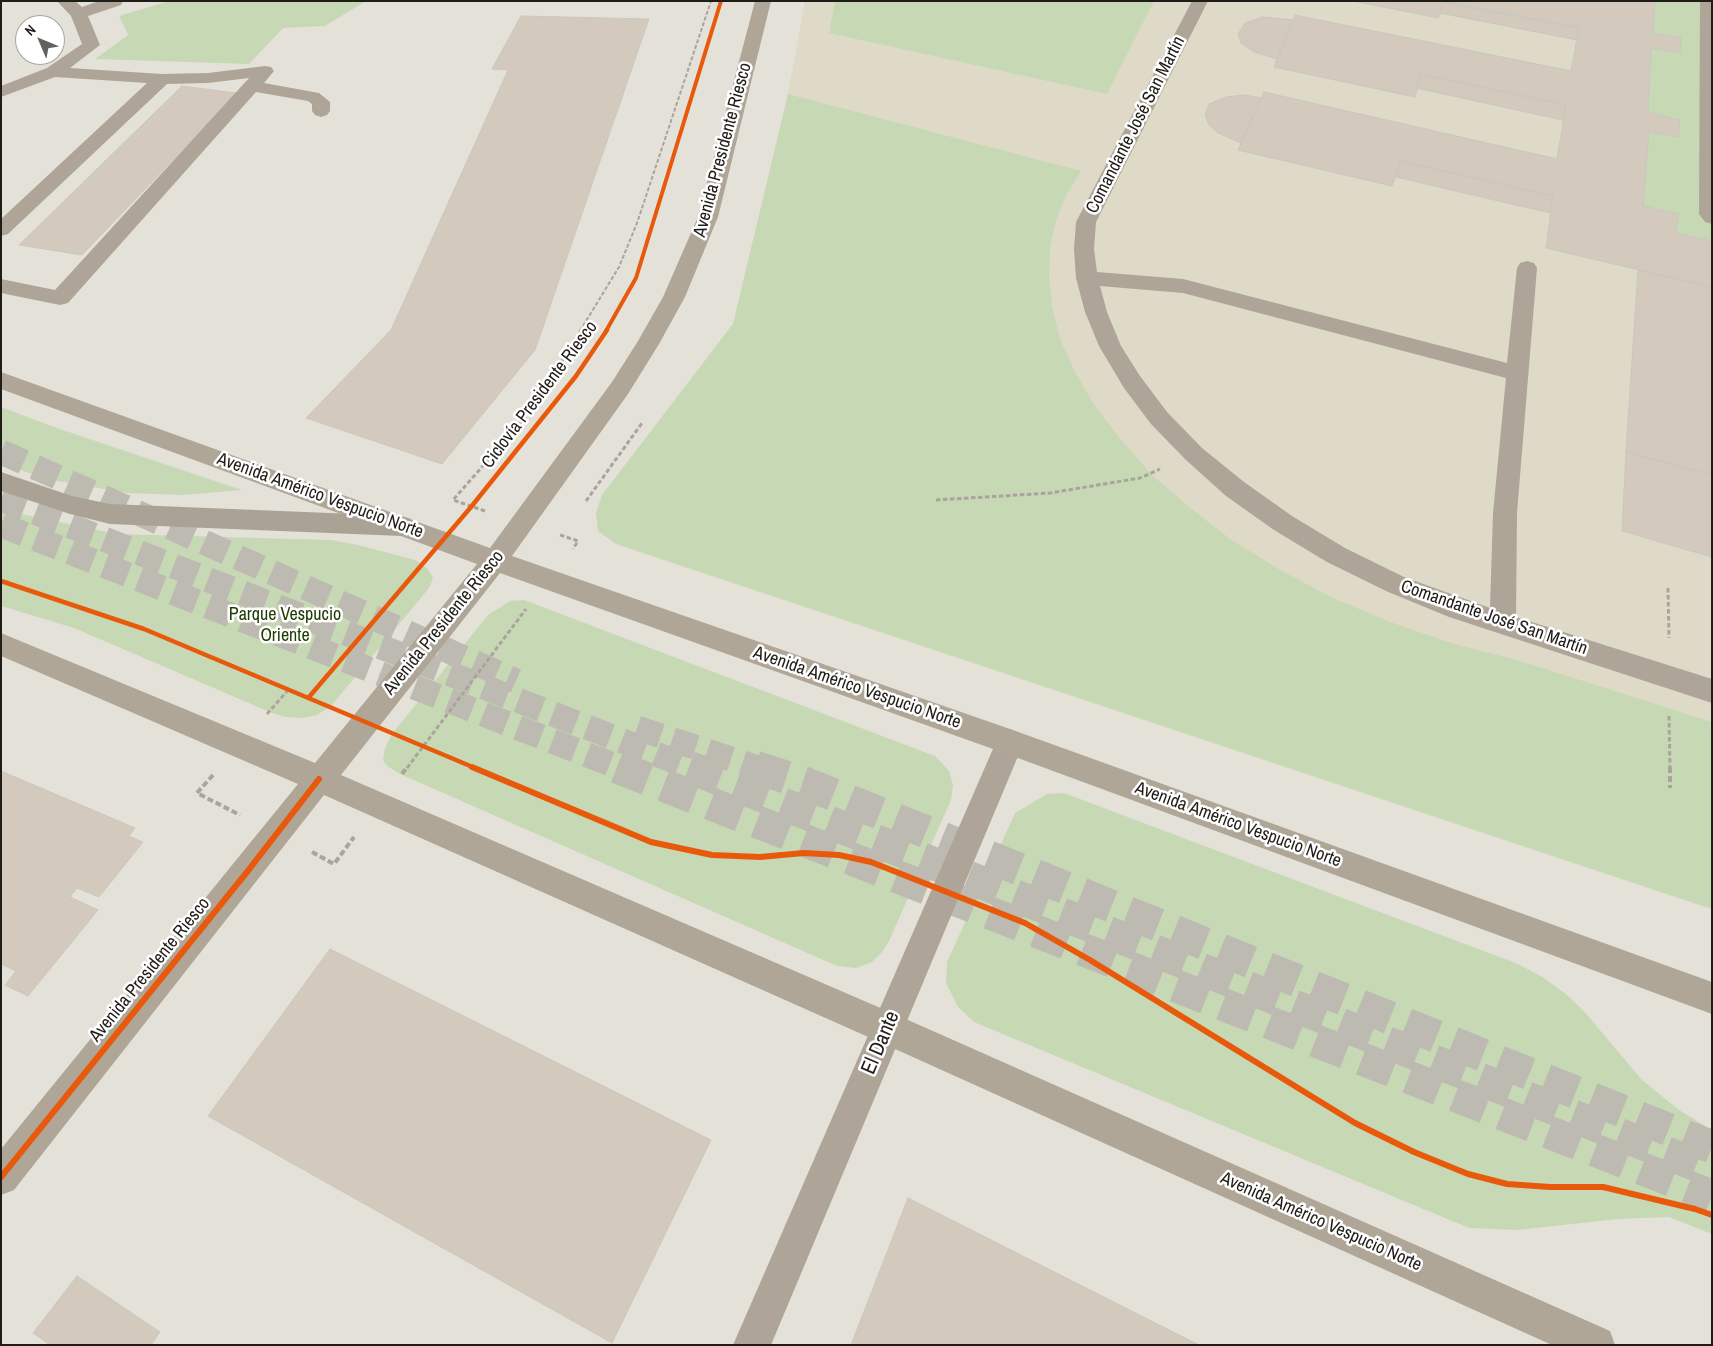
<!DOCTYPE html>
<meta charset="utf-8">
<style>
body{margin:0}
#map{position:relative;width:1713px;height:1346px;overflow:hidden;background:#e4e2d8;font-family:"Archivo Narrow",sans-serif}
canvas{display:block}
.frame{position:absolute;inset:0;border:2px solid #1f1d17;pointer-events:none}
.north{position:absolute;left:15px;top:15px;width:50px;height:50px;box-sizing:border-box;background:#fff;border:1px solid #a5a5a2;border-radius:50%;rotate:315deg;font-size:14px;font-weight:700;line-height:20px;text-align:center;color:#1f1d17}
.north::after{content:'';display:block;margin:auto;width:18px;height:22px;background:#64625b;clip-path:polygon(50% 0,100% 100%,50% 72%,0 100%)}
</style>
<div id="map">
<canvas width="1713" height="1346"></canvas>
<div class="frame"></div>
<div class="north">N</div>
</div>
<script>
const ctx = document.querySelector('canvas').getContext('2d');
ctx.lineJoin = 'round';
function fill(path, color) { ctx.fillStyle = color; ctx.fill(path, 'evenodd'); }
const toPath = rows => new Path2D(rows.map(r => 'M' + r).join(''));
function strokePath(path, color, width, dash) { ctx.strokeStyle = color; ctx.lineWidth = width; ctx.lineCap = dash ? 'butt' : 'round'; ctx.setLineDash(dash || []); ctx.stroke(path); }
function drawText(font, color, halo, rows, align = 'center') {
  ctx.font = font + ' "Archivo Narrow",sans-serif'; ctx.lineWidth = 5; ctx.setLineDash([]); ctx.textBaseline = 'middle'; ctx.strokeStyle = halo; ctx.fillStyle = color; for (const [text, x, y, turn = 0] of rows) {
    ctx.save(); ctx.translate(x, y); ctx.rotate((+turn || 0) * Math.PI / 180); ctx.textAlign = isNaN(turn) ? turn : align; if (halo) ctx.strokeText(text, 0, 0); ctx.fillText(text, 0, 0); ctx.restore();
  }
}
const built = toPath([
 [805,1,1712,1,1712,909,616,544,598,531,596,513,602,495,733,324,788,94]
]);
const green = toPath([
 [169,1,366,1,325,26,283,28,249,64,95,59,128,35,119,16],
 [835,1,1154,1,1107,94,829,33],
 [1655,1,1712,1,1712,241,1676,233,1678,214,1643,206,1649,132,1678,137,1680,120,1648,112,1651,48,1679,53,1681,38,1653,33],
 [788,94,1081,171,1066,195,1056,220,1050,247,1049,276,1052,307,1060,339,1075,372,1095,406,1121,440,1152,475,1190,508,1233,541,1282,571,1335,599,1393,623,1454,644,1517,660,1712,722,1712,909,616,544,598,531,596,513,602,495,733,324],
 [1,407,51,426,242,490,183,495,127,493,46,479,1,463],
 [1,507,26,515,117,534,331,540,358,545,415,560,428,569,433,578,429,588,331,706,317,715,302,718,285,717,272,713,74,628,1,606],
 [524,600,935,756,949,771,953,785,951,800,890,939,883,951,872,962,856,968,837,966,400,774,387,766,383,760,385,748,392,734,488,615,510,601],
 [1064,793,1518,964,1544,978,1567,995,1583,1010,1641,1079,1679,1110,1712,1130,1712,1234,1669,1217,1618,1219,1517,1230,1469,1228,974,1022,958,1007,946,983,947,962,1015,813,1047,794]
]);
const building = toPath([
 [1353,1,1655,1,1653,33,1681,38,1680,53,1651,48,1648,112,1680,120,1678,137,1649,132,1643,206,1678,214,1676,233,1712,241,1712,287,1546,248,1553,196,1401,161,1392,186,1238,150,1264,92,1557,159,1566,105,1421,74,1415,97,1274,67,1295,15,1571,71,1579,28,1443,2,1438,18,1353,1],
 [1443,2,1579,28,1577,40,1440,13,1443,2],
 [521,16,649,19,535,350,442,464,306,418,391,330,508,70,492,69,521,16],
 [1263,17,1293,20,1277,59,1254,52,1241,43,1238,34,1245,23,1263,17],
 [1421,74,1566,105,1563,120,1416,88,1421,74],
 [182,86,237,93,82,255,19,245,182,86],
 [1245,95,1261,98,1241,143,1218,133,1209,125,1205,115,1209,104,1226,97,1245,95],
 [1401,161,1553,196,1550,213,1396,177,1401,161],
 [1638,270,1712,287,1712,475,1626,452,1638,270],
 [1626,452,1712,475,1712,557,1622,531,1626,452],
 [1,771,135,828,129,836,143,842,99,897,77,888,70,897,98,910,28,996,5,985,16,971,1,964,1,771],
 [330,949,711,1140,612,1343,208,1116,330,949],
 [908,1198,1199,1345,851,1345,908,1198],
 [77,1276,160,1332,151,1345,50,1345,33,1333,77,1276]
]);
const highwayTunnelFar1 = toPath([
 [1,452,516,681],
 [1,499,692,768],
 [1,525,621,768],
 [637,728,758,768]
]);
const highwayTunnel = toPath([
 [617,767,1712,1196],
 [689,767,1712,1171],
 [755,767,807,784,1712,1147]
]);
const pathFar2 = toPath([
 [580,331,619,267,637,223,711,1]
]);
const pathFar1 = toPath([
 [936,500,1050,493,1140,478,1160,469],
 [586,501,642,423],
 [485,511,453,500,532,410,581,330],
 [560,535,578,541,573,549],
 [1668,588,1669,638],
 [267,714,289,689],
 [1669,716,1670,768],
 [407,768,526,609]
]);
const path = toPath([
 [1670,767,1670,788],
 [402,774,407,767],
 [213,775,197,793,240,815],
 [312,852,334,864,354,837]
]);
const minor = toPath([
 [57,1,75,1,82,7,99,1,123,1,121,5,88,16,100,45,70,68,162,74,208,73,265,66,271,67,274,71,264,83,319,93,330,102,330,111,327,115,321,117,315,115,312,111,312,104,308,101,256,92,68,303,60,305,1,293,1,279,55,290,249,78,208,83,167,84,8,234,1,236,1,219,147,83,55,77,1,97,1,86,47,68,82,44,71,16,57,1],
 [1192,1,1208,1,1096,222,1094,249,1097,272,1183,279,1507,363,1517,268,1520,263,1527,261,1534,263,1537,268,1517,513,1516,617,1712,679,1712,703,1449,617,1386,591,1327,562,1274,530,1226,496,1186,460,1151,424,1124,388,1099,346,1085,312,1076,278,1074,249,1076,222,1192,1],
 [1100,286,1183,293,1506,378,1493,513,1490,608,1404,577,1345,548,1292,516,1244,482,1202,448,1167,412,1140,376,1121,346,1107,312,1100,286],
 [1700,1,1712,1,1712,224,1705,222,1699,214,1700,1],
 [1010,729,1020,733,1024,742,771,1345,733,1345,996,742,1000,733,1010,729]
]);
const major = toPath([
 [755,1,771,1,718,217,685,297,659,344,628,394,512,556,1010,729,1712,982,1712,1014,1007,754,500,573,341,775,899,1016,1610,1331,1615,1345,1552,1345,875,1040,324,795,14,1190,1,1195,1,1149,298,784,1,656,1,633,315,763,477,564,1,389,1,372,490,548,612,382,638,341,663,297,698,217,755,1]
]);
const highway = toPath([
 [1,472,72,496,110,504,402,516,411,519,415,526,411,533,402,536,110,524,70,514,1,491,1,472]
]);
const cyclewayFar2 = toPath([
 [606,331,636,278,721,1]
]);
const cyclewayFar1 = toPath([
 [1,581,144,629,475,768],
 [309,697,471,507,576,376,607,330]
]);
const cycleway = toPath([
 [472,767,651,842,712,855,760,857,804,853,839,855,871,862,1025,923,1090,960,1355,1123,1414,1152,1468,1174,1507,1184,1550,1187,1603,1187,1695,1209,1712,1215],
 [1,1177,247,872,319,779]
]);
const streetNames = [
 ["Comandante José San Martín",1136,125,-63],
 ["Avenida Presidente Riesco",723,150,-75],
 ["Ciclovía Presidente Riesco",540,395,-53],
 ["Avenida Américo Vespucio Norte",320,496,20],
 ["Comandante José San Martín",1494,618,19],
 ["Avenida Presidente Riesco",444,623,-51],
 ["Avenida Américo Vespucio Norte",857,688,19],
 ["Avenida Américo Vespucio Norte",1238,825,20],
 ["Avenida Presidente Riesco",150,970,-51],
 ["Avenida Américo Vespucio Norte",1321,1222,24]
];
const parkNames = [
 ["Parque Vespucio",285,615],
 ["Oriente",285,636]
];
const nearStreetnames = [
 ["El Dante",881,1043,-67]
];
fill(built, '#dedac7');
fill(green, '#c7d8b5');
fill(building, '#d3c9bc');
strokePath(building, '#cac7c0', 1);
strokePath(highwayTunnelFar1, '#bdbbb1', 25, [25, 12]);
strokePath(highwayTunnel, '#bdbbb1', 33, [33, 17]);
strokePath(pathFar2, '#aaa59c', 2, [4, 2]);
strokePath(pathFar1, '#aaa59c', 3, [4.5, 2.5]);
strokePath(path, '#aaa59c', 4, [6, 3]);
fill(minor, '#aea598');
fill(major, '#afa698');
fill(highway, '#aaa294');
strokePath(cyclewayFar2, '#e8590c', 4);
strokePath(cyclewayFar1, '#e8590c', 4.5);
strokePath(cycleway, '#e8590c', 6);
drawText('18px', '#1f1d17', '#fff', streetNames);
drawText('18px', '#203c00', '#fff', parkNames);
drawText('21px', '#1f1d17', '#fff', nearStreetnames);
</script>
